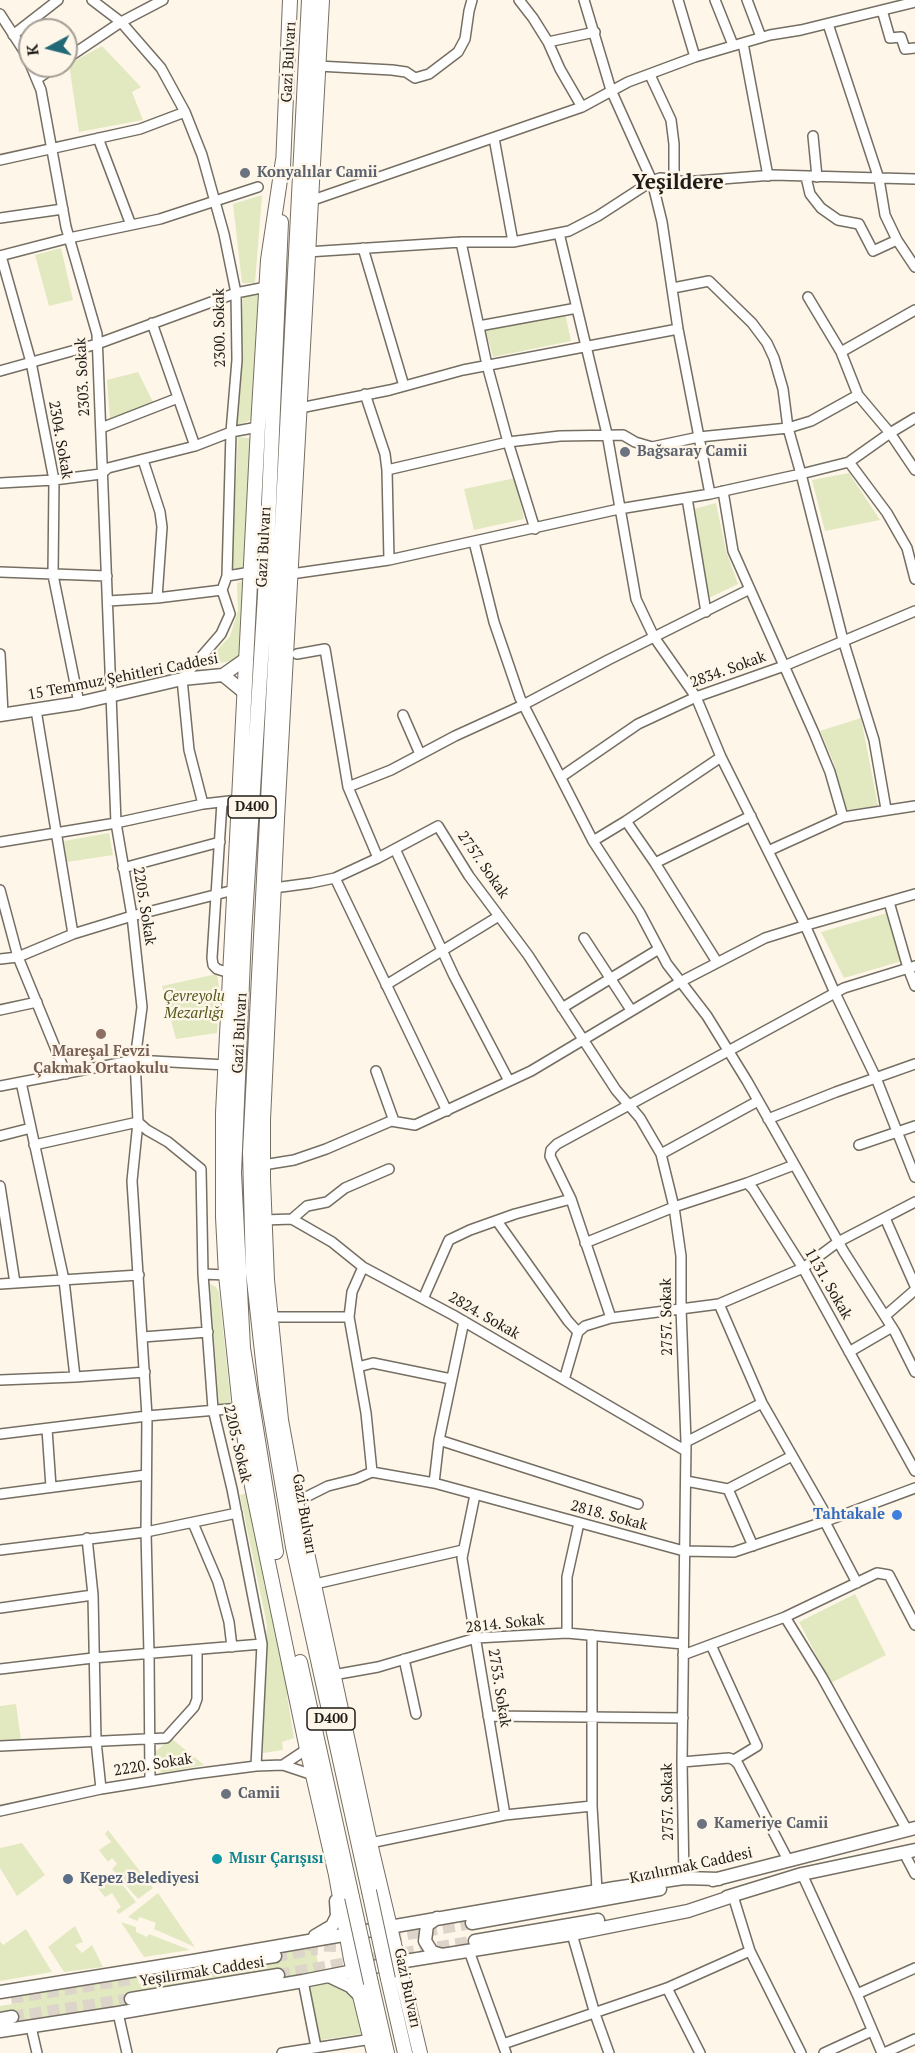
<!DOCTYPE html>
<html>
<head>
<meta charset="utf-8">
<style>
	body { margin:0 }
	#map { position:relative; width:915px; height:2053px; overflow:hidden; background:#fef6e9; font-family:"PT Serif",serif }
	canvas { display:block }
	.north { position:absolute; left:18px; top:18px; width:60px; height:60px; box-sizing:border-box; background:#fef6e9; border:2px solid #a59f95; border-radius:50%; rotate:263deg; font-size:16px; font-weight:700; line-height:24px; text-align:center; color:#1f1c18 }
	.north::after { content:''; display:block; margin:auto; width:21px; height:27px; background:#226977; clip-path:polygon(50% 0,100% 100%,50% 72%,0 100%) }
</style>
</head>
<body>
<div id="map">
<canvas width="915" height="2053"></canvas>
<div class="north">K</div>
</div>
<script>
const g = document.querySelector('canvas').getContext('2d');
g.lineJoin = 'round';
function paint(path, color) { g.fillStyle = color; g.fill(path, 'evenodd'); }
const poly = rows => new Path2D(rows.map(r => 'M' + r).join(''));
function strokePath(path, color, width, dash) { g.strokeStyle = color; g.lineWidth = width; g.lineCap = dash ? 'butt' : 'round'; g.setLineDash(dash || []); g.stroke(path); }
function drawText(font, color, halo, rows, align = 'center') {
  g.font = font + ' "PT Serif",serif'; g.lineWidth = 5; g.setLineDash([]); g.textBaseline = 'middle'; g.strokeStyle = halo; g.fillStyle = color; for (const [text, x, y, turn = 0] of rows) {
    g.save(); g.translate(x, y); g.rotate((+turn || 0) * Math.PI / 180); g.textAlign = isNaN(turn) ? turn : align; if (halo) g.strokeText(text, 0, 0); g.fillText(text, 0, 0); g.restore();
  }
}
const green = poly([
	[102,46,141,87,132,92,143,120,79,132,69,64],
	[262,195,255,283,242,283,233,204],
	[61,248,73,300,49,306,35,255],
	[259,294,251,420,237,425,243,296],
	[565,313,571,341,493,357,485,328],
	[138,372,153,402,110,420,107,380],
	[238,437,251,438,245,568,232,568],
	[849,473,880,520,825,531,812,480],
	[515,478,524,519,474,530,464,489],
	[716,503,726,551,738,584,709,598,694,509],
	[241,581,245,582,239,659,202,667,230,636,238,611,237,583],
	[861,718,878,806,847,810,833,761,820,731],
	[109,833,113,855,67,862,64,841],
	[887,913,902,961,844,978,821,932],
	[217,974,220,993,217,1033,176,1039,162,986],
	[210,1284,216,1287,219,1293,231,1404,219,1404],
	[247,1493,264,1574,264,1585,272,1610,289,1682,287,1696,294,1738,282,1742,283,1750,263,1753,261,1724,267,1625,240,1495],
	[855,1594,886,1655,831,1683,799,1622],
	[16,1704,21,1740,0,1741,0,1706],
	[171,1738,204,1765,162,1773,155,1768,154,1753],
	[108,1830,153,1888,138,1899,112,1869,117,1864,112,1858,108,1862,99,1850,111,1842,105,1834],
	[22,1843,45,1875,17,1896,0,1868,0,1848],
	[113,1873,136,1902,119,1914,116,1911,121,1907,112,1893,105,1897,97,1887],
	[158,1893,195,1947,154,1929,156,1923,140,1917,137,1921,128,1917],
	[121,1922,136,1927,136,1932,147,1937,149,1934,190,1950,144,1957],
	[75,1926,83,1942,75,1945,82,1953,92,1945,103,1967,64,1972,48,1947],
	[26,1929,52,1972,0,1981,0,1941,3,1945],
	[305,1946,311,1947,316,1953,318,1962,318,1966,314,1973,308,1976,138,2005,22,2023,21,2015,0,2018,0,2006,19,2003,18,1995,137,1976,139,1984,275,1960,274,1951],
	[333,1979,352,1994,361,2034,321,2040,318,2037,309,1981]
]);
const majorTunnel = poly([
	[354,1943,472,1923],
	[306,1945,338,1946],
	[275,1956,317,1949],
	[278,1975,475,1941],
	[11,1998,131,1979],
	[12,2017,131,1999]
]);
const minor = poly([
	[92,0,121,22,161,68,185,112,202,155,224,234,236,293,237,360,231,432,227,576,222,590,230,614,221,634,182,679,189,750,203,804],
	[519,0,533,18,548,42,560,69,582,107],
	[584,0,611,90,652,181,662,222,678,329,699,437,788,428,783,389,774,358,767,343,752,323,709,281,673,288],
	[678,0,695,57],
	[715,0,733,45],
	[747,0,761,37],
	[882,10,890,38,901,37,905,49,915,48],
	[0,14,24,51,30,64],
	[828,24,879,179,885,215,897,240,915,267],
	[13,35,58,0],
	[548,42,595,32],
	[743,43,768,176],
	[66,59,121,22,163,0],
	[31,66,41,90,66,227,97,334,116,823,132,916,142,1007,135,1060,138,1122,132,1181,147,1416,146,1532,149,1654,150,1781],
	[318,66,392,70,406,72,415,78,429,74,458,52,465,39,469,11,472,0],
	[650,75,671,120,674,144,674,179],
	[37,79,56,66],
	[813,136,817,177],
	[98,138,131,225],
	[494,138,513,242],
	[0,160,140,129,185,112],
	[806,177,810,194,821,208,838,220,859,224,873,251,897,240],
	[310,201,582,107,628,82,695,57,770,35,801,30,915,2],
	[0,218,63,209],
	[559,233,607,434,636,599,654,637,696,697,721,757,805,925,835,993,876,1078,915,1177],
	[461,242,487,365,508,442,535,529],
	[363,248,404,386],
	[307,252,461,242,513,242,569,231,598,216,652,181,660,178,674,179,683,182,773,175,915,179],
	[0,256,69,238,160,219,258,187],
	[1,256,31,362,54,480,53,575,79,703],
	[808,297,841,352,858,395],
	[152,323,195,446],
	[479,326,577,308],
	[841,352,915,310],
	[0,371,97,344,236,293,266,287],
	[365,394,385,454,387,470,389,560],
	[300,408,390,390,463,370,678,329],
	[915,418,890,433,915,470],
	[101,428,178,398],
	[143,460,160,512,162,527,157,598],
	[849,462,887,513,907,548,915,579],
	[387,470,508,442,560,436,623,435,635,442,652,447,699,437,710,494],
	[0,483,54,480,101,474,108,468,195,446,231,432,258,427],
	[723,491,733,551,814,733,830,772,843,817],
	[687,498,706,612],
	[474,542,494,622,520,698,593,841,640,913,667,964,707,1016,747,1081,844,1252,895,1332,915,1372],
	[0,572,107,576],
	[291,574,389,560,619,509,710,494,787,477,801,474,849,462,890,433,858,395,811,421,788,428,801,474,843,640,874,740,886,809],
	[227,576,251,572],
	[108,601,157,598,222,590],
	[0,654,3,714],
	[297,654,325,649,348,787,378,858],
	[36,710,73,934],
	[403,715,420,754],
	[561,777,638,724,696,697,784,666,915,611],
	[348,787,391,770,455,736,523,705,608,660,750,589],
	[222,802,212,958,213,965,217,969,230,973],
	[626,821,655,863,717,962],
	[593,841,626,821,721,757],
	[0,842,116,823,203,804,238,800],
	[395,849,454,976,509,1081],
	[768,851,843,817,915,806],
	[655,863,751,816],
	[123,868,220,842],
	[335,878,447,1111],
	[274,888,311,883,335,878,378,858,438,826,469,876,528,955,616,1090,640,1118,661,1154,674,1207,681,1256,681,1308,686,1442,682,1762,684,1878],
	[0,890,18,957,66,1074],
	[889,902,908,968,915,986],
	[584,938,631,1010],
	[0,959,18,957,73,934,132,916,234,890],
	[386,985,499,916],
	[562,1008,659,949],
	[0,1010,37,1002],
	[376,1071,394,1121],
	[21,1082,64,1280,75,1377],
	[0,1086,135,1060,226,1065],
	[768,1119,836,1092,915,1064],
	[0,1136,31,1128],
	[34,1145,138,1122,147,1130,168,1142,201,1169,203,1274,213,1409,232,1489,262,1644,256,1766],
	[859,1145,915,1126],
	[661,1154,758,1101],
	[263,1165,294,1160,326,1149,391,1121,415,1125,531,1071,680,982,765,938,800,927,915,894],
	[747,1183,794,1165],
	[0,1186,15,1283],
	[885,1218,915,1286],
	[292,1219,307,1206,327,1202,345,1188,389,1169],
	[264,1220,292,1219,332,1242,363,1267,453,1315,686,1451],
	[497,1221,568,1321,578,1332],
	[585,1243,674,1207,747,1183,753,1189,803,1268,915,1471],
	[363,1267,352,1292,349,1317,366,1413,372,1472],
	[203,1274,226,1275],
	[0,1284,139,1275],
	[423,1299,449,1240,470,1230,515,1214,571,1199],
	[719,1304,762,1403,829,1520],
	[885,1316,915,1290],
	[270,1317,349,1317],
	[611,1318,571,1199,550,1156,551,1150,557,1144,629,1105,844,988,915,966],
	[143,1337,208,1332],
	[849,1352,892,1327],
	[358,1367,373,1363,451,1379],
	[0,1380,75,1377,145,1372],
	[564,1380,578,1332,585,1326,611,1318,719,1304,803,1268,838,1242,915,1202],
	[47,1429,51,1487],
	[0,1434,147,1416,240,1408],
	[439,1440,638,1504],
	[686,1442,762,1403],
	[686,1481,728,1489,792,1456],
	[434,1483,439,1440,464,1321],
	[728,1489,753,1546],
	[0,1494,146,1475],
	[475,1495,462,1558,505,1815],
	[296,1502,328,1486,356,1479,372,1472,434,1483,684,1551,734,1552,829,1520,915,1488],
	[825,1522,857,1583],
	[193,1523,218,1582,229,1622,232,1647],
	[87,1538,93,1595,96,1741,101,1789],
	[0,1550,146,1532,237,1513],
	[315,1584,463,1550],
	[0,1608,93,1595],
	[785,1617,822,1677,907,1830],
	[567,1633,567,1577,579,1523],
	[592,1635,592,1806,597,1890],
	[711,1645,757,1746,734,1760],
	[683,1655,785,1617,877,1573,889,1575,915,1625],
	[404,1659,416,1714],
	[0,1669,93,1658,262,1644],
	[333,1675,378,1667,476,1638,567,1633,683,1644],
	[488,1716,683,1718],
	[0,1746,166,1738,194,1707,197,1699,197,1650],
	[682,1762,729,1758,734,1760,738,1764,788,1860],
	[283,1765,313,1775],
	[0,1811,101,1789,194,1774,256,1766,283,1765,307,1749],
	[370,1843,505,1815,592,1806],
	[904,1853,915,1874],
	[802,1874,857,1994,882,2053],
	[733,1896,750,1951,801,2053],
	[572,1934,595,2014,609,2053],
	[469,1951,506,2053],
	[303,1981,316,2047],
	[667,1988,700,2053],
	[857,1994,915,1968],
	[118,2013,127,2053],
	[31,2027,37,2053],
	[503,2044,667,1988,750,1951],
	[282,2053,372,2039],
	[824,2053,872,2031],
	[884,2053,915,2039]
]);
const major = poly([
	[223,675,245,693],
	[0,715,79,703,182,679,223,675,247,658],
	[713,1880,915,1828],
	[727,1897,802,1874,915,1850],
	[437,1918,427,1925,425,1941,432,1952,442,1955],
	[472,1923,660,1889],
	[315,1936,332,1926,337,1916,336,1901],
	[475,1941,598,1920],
	[205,1967,275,1956],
	[329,1976,350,1986,361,1997],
	[0,1992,193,1961,615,1888,684,1878,719,1879],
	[131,1999,278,1975],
	[0,2019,12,2017],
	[0,2031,118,2013,303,1981,399,1962,572,1934,688,1911,733,1896]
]);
const highway = poly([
	[309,0,250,1152,253,1271,266,1388,293,1547,369,1891],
	[322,0,277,819,263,1120,263,1179,267,1280,281,1420,296,1502,370,1843,420,2053],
	[283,160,268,260,258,427,223,1113,223,1217,226,1275,240,1408,252,1486,307,1749,336,1875,351,1959,374,2053],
	[283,167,290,0],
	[276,1552,243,1348,234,1173,244,935,265,595,281,222],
	[300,1662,352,1897],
	[388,1979,405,2053],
	[371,1983,387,2053]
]);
const highwayBridge = poly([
	[369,1891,388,1979],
	[352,1897,371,1983]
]);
const markers = [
	[245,173,6,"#6b7280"],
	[625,452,6,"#6b7280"],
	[101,1034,6,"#8d6e63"],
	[897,1515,6,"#3f7fe0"],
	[226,1794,6,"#6b7280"],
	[702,1824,6,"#6b7280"],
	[217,1859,6,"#0f9aa8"],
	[68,1879,6,"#5c6f8a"]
];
const shields = [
	[252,807,48],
	[331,1719,48]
];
const shieldNames = [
	["D400",252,807],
	["D400",331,1719]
];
const streetNames = [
	["Gazi Bulvarı",289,62,-87],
	["2300. Sokak",220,328,-91],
	["2303. Sokak",83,377,-93],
	["2304. Sokak",60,440,80],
	["Gazi Bulvarı",264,547,-87],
	["2834. Sokak",728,670,-20],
	["15 Temmuz Şehitleri Caddesi",123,677,-11],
	["2757. Sokak",483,865,55],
	["2205. Sokak",144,906,81],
	["Gazi Bulvarı",240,1033,-87],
	["1131. Sokak",828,1284,60],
	["2824. Sokak",484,1316,30],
	["2757. Sokak",667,1317,-91],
	["2205. Sokak",237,1444,77],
	["Gazi Bulvarı",304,1514,80],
	["2818. Sokak",609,1516,15],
	["2814. Sokak",505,1624,-6],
	["2753. Sokak",499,1688,81],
	["2220. Sokak",153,1765,-9],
	["2757. Sokak",668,1802,-91],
	["Kızılırmak Caddesi",691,1866,-12],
	["Yeşilırmak Caddesi",202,1972,-9],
	["Gazi Bulvarı",407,1988,78]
];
const worshipNames = [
	["Konyalılar Camii",257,173],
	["Bağsaray Camii",637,452],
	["Camii",238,1794],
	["Kameriye Camii",714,1824]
];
const parkNames = [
	["Çevreyolu",194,997],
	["Mezarlığı",194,1014]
];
const educationNames = [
	["Mareşal Fevzi",101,1052],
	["Çakmak Ortaokulu",101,1069]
];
const shopNames = [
	["Tahtakale",885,1515]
];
const cultureNames = [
	["Mısır Çarışısı",229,1859]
];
const serviceNames = [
	["Kepez Belediyesi",80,1879]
];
const districtNames = [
	["Yeşildere",678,183]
];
paint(green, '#e2e9c0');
strokePath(majorTunnel, '#ddd5ca', 12, [12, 6]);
strokePath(minor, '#756e62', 12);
strokePath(major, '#756e62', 15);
strokePath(highway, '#756e62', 16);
strokePath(minor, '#fff', 9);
strokePath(major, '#fff', 12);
strokePath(highway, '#fff', 14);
strokePath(highwayBridge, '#756e62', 16, []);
strokePath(highwayBridge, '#fff', 14);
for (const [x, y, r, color] of markers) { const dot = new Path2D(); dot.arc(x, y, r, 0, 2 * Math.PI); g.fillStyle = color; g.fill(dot); strokePath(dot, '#fef6e9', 2); }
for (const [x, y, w] of shields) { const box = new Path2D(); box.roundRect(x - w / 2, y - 11, w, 22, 4.5); g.fillStyle = '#fef6e9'; g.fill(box); strokePath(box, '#1f1c18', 1.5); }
drawText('bold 14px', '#1f1c18', null, shieldNames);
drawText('15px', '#1f1c18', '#fef6e9', streetNames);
drawText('bold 15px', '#5b616d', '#fef6e9', worshipNames, 'left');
drawText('italic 15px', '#53591b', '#fef6e9', parkNames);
drawText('bold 15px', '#785e54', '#fef6e9', educationNames);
drawText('bold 15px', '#366cbe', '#fef6e9', shopNames, 'right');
drawText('bold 15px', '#0d838f', '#fef6e9', cultureNames, 'left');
drawText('bold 15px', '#4e5e75', '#fef6e9', serviceNames, 'left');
drawText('bold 21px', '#1f1c18', '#fef6e9', districtNames);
</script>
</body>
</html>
